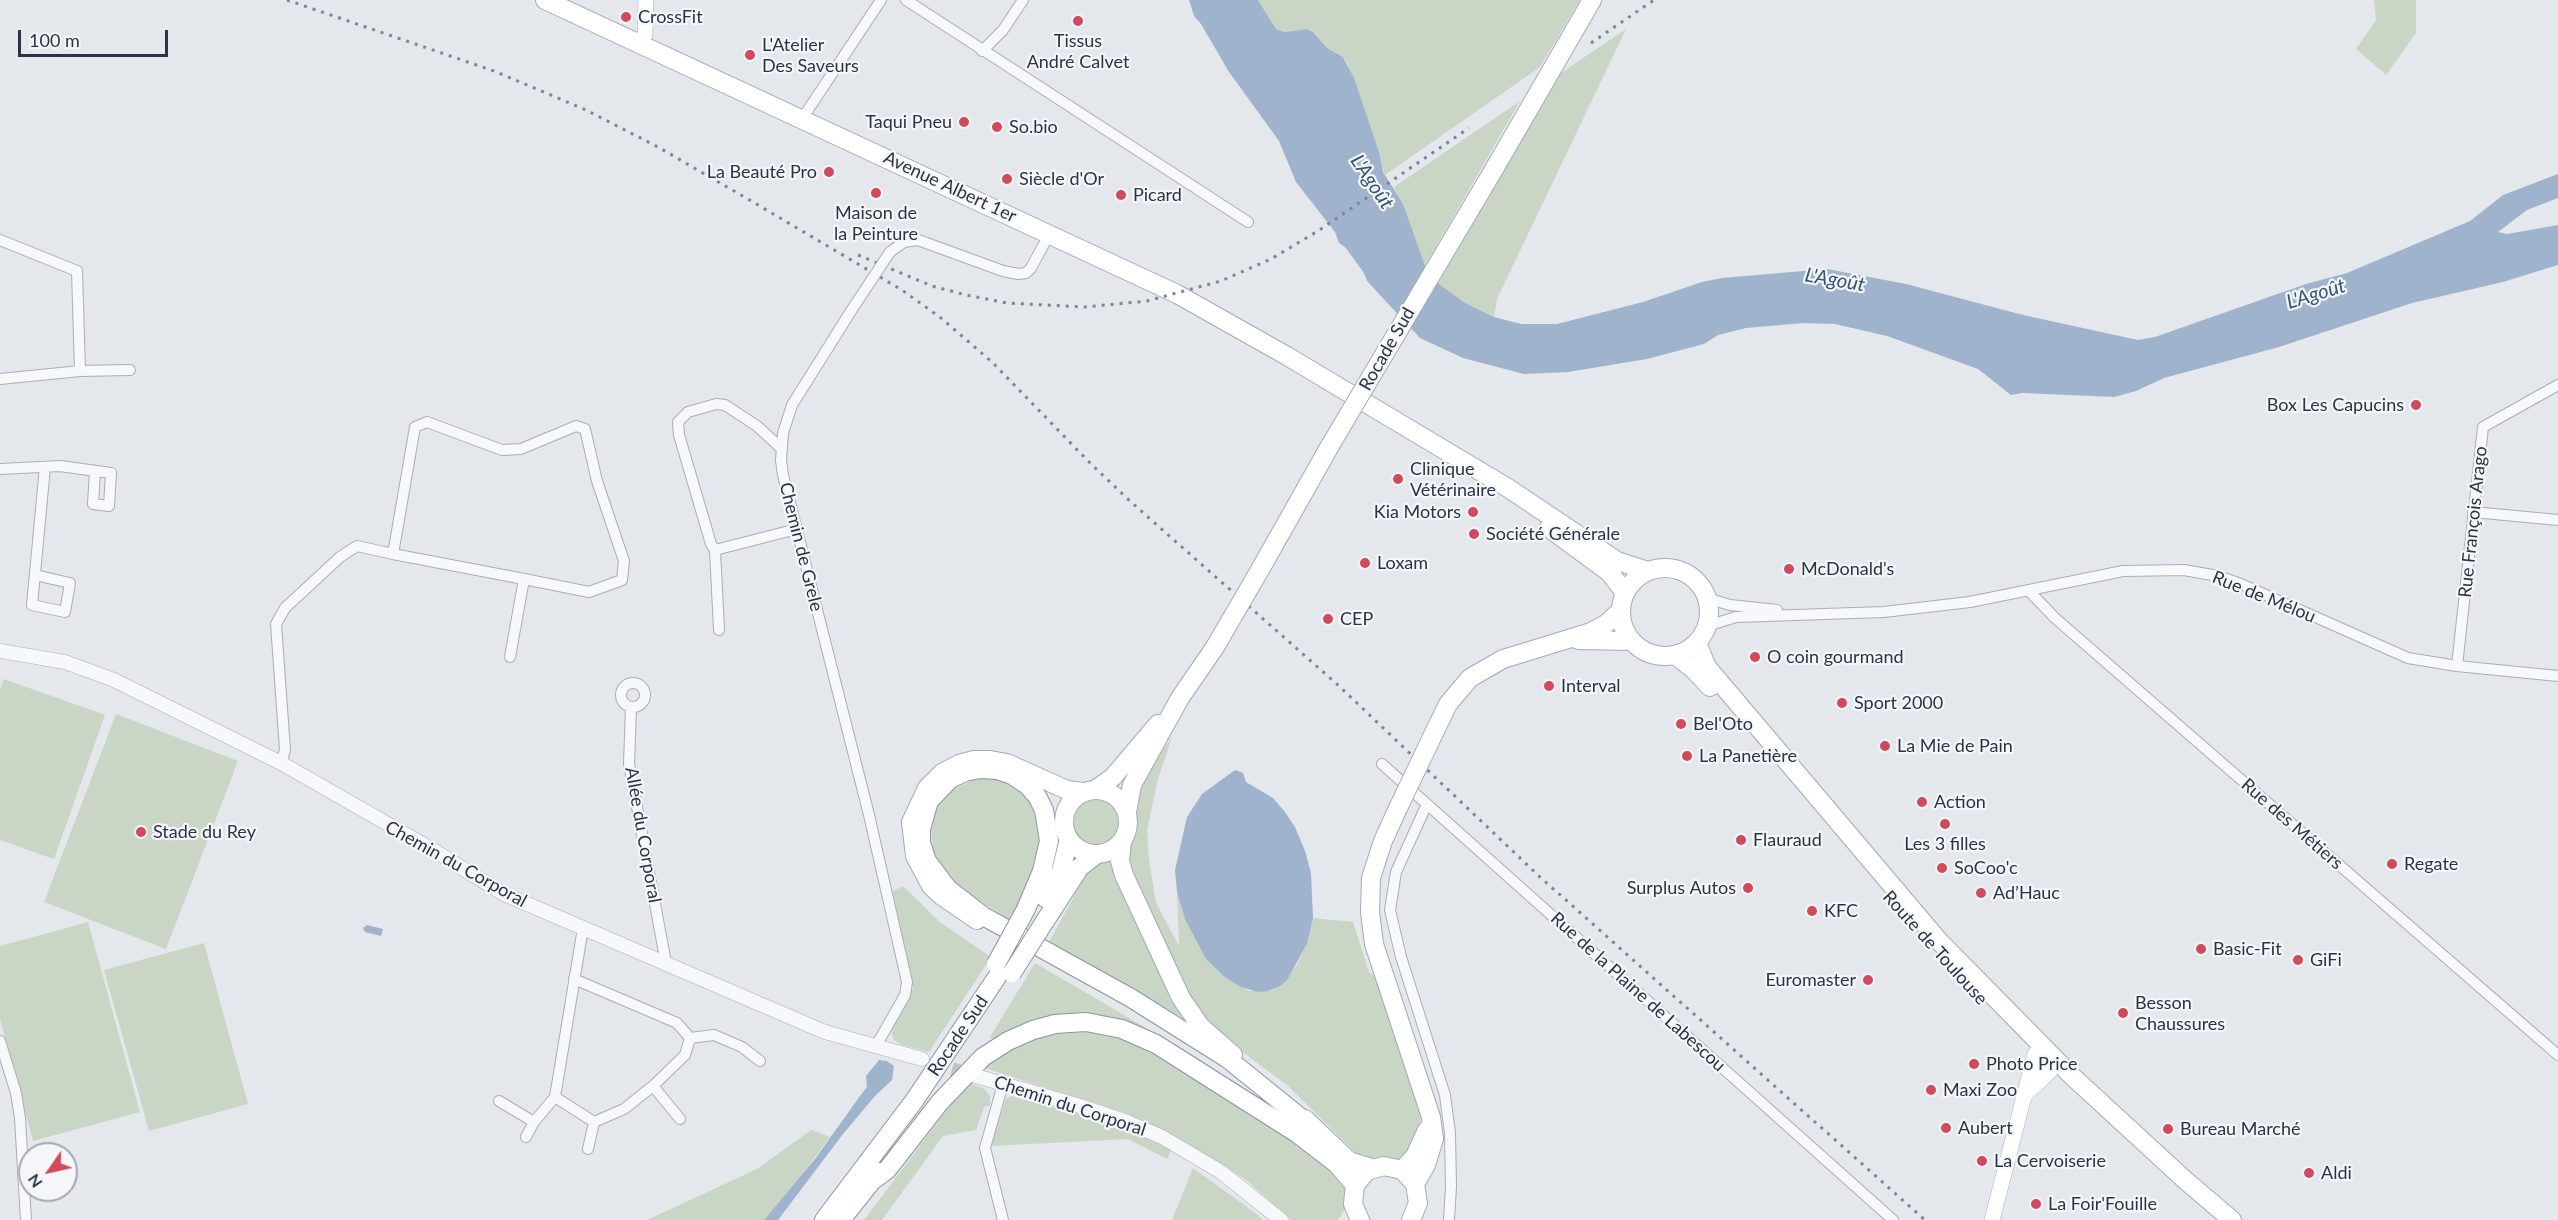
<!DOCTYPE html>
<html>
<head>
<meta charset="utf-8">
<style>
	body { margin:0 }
	#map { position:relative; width:2558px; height:1220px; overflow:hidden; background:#e4e7ec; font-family:Lato,sans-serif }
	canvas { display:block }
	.north { position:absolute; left:18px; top:1142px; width:60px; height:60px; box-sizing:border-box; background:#f4f6f9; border:2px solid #a4a8b1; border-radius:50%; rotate:236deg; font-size:16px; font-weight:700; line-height:24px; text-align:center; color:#2b3445 }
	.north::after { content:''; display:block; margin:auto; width:21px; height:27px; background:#d1495b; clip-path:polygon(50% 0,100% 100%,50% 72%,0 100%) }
	.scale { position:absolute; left:18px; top:30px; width:150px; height:27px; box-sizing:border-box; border:3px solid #2b3445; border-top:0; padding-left:8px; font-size:18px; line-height:21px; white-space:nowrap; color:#2b3445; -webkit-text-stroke:4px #f4f6f9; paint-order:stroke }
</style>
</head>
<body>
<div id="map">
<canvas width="2558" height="1220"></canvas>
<div class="north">N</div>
<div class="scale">100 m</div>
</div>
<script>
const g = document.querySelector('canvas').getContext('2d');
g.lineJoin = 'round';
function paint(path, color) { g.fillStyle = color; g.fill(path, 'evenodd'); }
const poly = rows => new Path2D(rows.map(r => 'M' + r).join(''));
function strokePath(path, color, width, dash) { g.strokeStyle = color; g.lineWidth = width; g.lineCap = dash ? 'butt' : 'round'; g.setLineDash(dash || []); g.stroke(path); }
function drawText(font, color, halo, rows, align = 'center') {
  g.font = font + ' Lato,sans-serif'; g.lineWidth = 4.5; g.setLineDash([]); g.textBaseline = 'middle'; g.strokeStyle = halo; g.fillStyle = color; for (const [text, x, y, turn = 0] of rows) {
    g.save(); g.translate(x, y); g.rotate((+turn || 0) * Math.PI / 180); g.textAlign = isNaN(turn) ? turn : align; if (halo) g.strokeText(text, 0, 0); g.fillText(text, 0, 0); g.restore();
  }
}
const green = poly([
	[1258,0,1580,0,1540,67,1385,175,1347,62,1343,57,1327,48,1313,32,1307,29,1285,32,1276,29],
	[2374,0,2416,0,2416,33,2386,75,2356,49,2376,20],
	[1626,29,1497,299,1494,317,1465,303,1438,283,1561,73],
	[1520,101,1425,266,1394,187],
	[4,679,105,715,54,859,0,840,0,689],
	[116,714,238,761,166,949,44,902],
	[1172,737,1158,779,1147,830,1149,859,1156,903,1179,946,1177,892,1185,919,1226,978,1249,991,1268,991,1280,986,1297,965,1307,944,1313,918,1353,922,1369,972,1381,982,1419,1099,1421,1119,1417,1135,1411,1148,1397,1160,1360,1157,1287,1085,1226,1040,1198,1014,1127,871,1128,845,1137,828,1135,801,1142,778],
	[983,776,996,776,1024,792,1041,822,1041,853,1013,922,961,889,943,872,933,852,931,825,938,803,951,790],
	'1070 822a26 26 0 1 1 52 0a26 26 0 1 1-52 0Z',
	[1112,859,1184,1013,1180,1016,1049,942,1088,871,1100,862],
	[903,886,941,923,991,957,929,1052,902,1045,894,1040,892,1034,893,1024,913,988,891,892],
	[88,922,140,1112,33,1141,0,1019,0,946],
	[204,943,248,1104,149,1131,104,970],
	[1035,963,1201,1060,1266,1108,1123,1024,994,1040,990,1037],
	[1089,1031,1122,1037,1154,1053,1305,1150,1340,1177,1346,1187,1346,1206,1340,1217,1337,1220,1291,1220,1246,1180,1189,1144,1124,1113,981,1067,1024,1037],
	[968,1082,985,1089,990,1096,990,1105,984,1107,976,1130,943,1136,882,1220,864,1220],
	[1011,1096,1097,1119,1147,1138,1171,1150,1167,1159,1128,1139,990,1146,1006,1099],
	[811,1130,830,1137,798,1180,764,1220,647,1220,757,1169],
	[1193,1168,1254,1212,1263,1220,1172,1220]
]);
const water = poly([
	[1189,0,1258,0,1276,29,1285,32,1307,29,1313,32,1327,48,1343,57,1354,78,1379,152,1383,172,1403,204,1425,266,1438,283,1465,303,1494,317,1521,324,1557,324,1643,302,1702,282,1722,278,1827,269,1906,284,2023,315,2138,340,2155,337,2306,284,2347,273,2470,221,2503,195,2558,174,2558,198,2527,210,2498,232,2507,234,2558,225,2558,265,2503,282,2412,303,2279,347,2164,378,2136,391,2114,397,2022,393,2011,395,1978,369,1887,336,1835,324,1804,323,1746,328,1718,335,1704,344,1647,359,1568,372,1524,374,1463,358,1420,338,1367,281,1364,273,1345,247,1339,243,1335,232,1296,182,1279,141,1229,72,1201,24,1194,16],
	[1235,770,1243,773,1246,782,1273,798,1285,812,1295,827,1305,851,1311,873,1313,918,1307,944,1287,980,1280,986,1268,991,1258,992,1241,987,1226,978,1206,959,1185,919,1177,892,1175,870,1187,817,1202,794],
	[367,925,383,929,381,936,365,932,363,928],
	[879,1060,887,1061,894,1066,892,1080,875,1096,843,1134,778,1220,764,1220,815,1159,860,1096,867,1087,866,1076]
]);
const tertiaryTunnel = poly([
	[932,1063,974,1076]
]);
const minor = poly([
	[906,0,1248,222],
	[982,51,1003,30,1023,0],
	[802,119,881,0],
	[0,240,77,271,80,371],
	[890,252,904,242,918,240,1003,271,1018,274,1026,273,1031,268,1050,233],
	[851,311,792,405,783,433,781,460,783,475,869,815,907,982,905,995,876,1046],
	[0,379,80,371,130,370],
	[0,469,60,466,111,473,109,506,93,504,95,471],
	[2473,512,2558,520],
	[715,550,797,529],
	[35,575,70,583,65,612,32,605,45,467],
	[2029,591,2055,618,2558,1055],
	[1707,598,1730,605,1777,610],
	[1707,626,1736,617,1884,612,1970,602,2123,571,2184,570,2218,576,2241,584,2408,658,2457,666,2558,676],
	[719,630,715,550,711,544,679,435,678,422,688,412,716,404,725,405,757,426,782,449],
	[510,657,524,579],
	[2457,666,2483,427,2558,385],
	'621 695a12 12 0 1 1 24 0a12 12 0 1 1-24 0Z',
	[631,707,629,764,666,963],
	[281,763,285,750,276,624,285,608,340,557,357,546,393,554,524,579,589,592,622,580,624,561,597,481,585,429,576,426,521,449,502,450,427,422,415,427,393,554],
	[1382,764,1893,1220],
	[1427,804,1396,872,1390,910,1401,957,1445,1095,1450,1133,1451,1187,1449,1220],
	[574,979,677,1023,690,1038],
	[690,1038,714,1035,742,1047,760,1061],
	[0,1041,16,1093,20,1118,26,1220],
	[653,1086,680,1119],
	[555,1097,594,1122,601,1119,624,1109,653,1086,685,1055,690,1038],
	[499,1101,534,1122,555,1097,583,928],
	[526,1137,534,1122],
	[588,1149,594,1122],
	[1003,1220,985,1148,1003,1084]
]);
const tertiary = poly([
	[0,651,65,662,114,680,281,763,433,850,504,894,825,1032,922,1059],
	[976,1076,1080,1106,1127,1122,1162,1137,1221,1172,1281,1220]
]);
const secondary = poly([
	[640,46,645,34,646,0],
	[2025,1095,2051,1070],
	[1992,1220,2035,1054]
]);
const primary = poly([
	[545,0,1177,294,1287,356,1508,488,1617,561,1648,571],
	[1493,171,1592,0],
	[1549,528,1610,573,1625,593],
	'1621 612a44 44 0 1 1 88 0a44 44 0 1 1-88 0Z',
	[1261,568,1331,444],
	[1578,640,1632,641],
	[1697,643,1707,667,1939,941,2073,1077,2185,1180,2232,1220],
	[1675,655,1694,670,1710,687],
	[1433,735,1448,704,1470,678,1503,659,1591,632,1606,624,1621,610],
	[1096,789,1113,777,1158,724],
	'1064 822a32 32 0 1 1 64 0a32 32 0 1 1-64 0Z',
	[1399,806,1383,841,1371,878,1370,912,1374,944,1431,1117,1434,1139,1426,1165,1415,1184],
	[1127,812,1132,785,1180,698,1215,647],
	[1122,841,1120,861,1124,875,1181,998,1201,1027,1233,1055],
	[977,920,942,896,931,886,915,856,911,822,927,788,942,773,959,764,974,760,990,760,1007,763,1067,790,1083,792],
	[1305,1119,1349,1161,1372,1168],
	[1330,1156,1355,1185],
	[1402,1170,1415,1156,1427,1130],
	[1360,1220,1353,1204,1355,1185,1367,1171,1384,1166,1402,1170,1415,1184,1418,1203,1411,1220]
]);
const trunk = poly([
	[1045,898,1061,871,1069,839],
	[1026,909,1042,871,1049,841,1044,810,1037,796,1027,785,1012,775,997,770,980,769,965,772,950,779,929,801,921,829,921,843,927,861,948,889,983,916,1131,998,1228,1059,1316,1130],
	[1045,921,1080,867,1097,854],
	[872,1181,887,1170,940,1102,983,1057,1008,1041,1033,1030,1055,1024,1086,1022,1122,1029,1156,1044,1298,1134,1341,1167],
	[824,1220,914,1101,1003,968],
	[841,1220,879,1172]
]);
const rail = poly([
	[287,0,494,71,586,110,658,147,753,202,902,290,941,318,992,362,1091,464,1131,502,1339,686,1540,877,1925,1220],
	[1591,43,1654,0],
	[858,255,932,286,966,295,1007,303,1085,307,1147,301,1221,281,1271,259,1318,231,1469,128]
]);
const minorBridge = poly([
	[851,311,890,252]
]);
const primaryBridge = poly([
	[1331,444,1493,171],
	[1215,647,1261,568],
	[1399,806,1433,735]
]);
const trunkBridge = poly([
	[996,964,1026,909],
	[1012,973,1045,921]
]);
const markers = [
	[626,17,6,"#d1495b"],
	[1078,21,6,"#d1495b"],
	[750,55,6,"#d1495b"],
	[964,122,6,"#d1495b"],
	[997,127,6,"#d1495b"],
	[829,172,6,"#d1495b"],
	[1007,179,6,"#d1495b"],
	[876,193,6,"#d1495b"],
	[1121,195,6,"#d1495b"],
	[2416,405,6,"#d1495b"],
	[1398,479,6,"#d1495b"],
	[1473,512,6,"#d1495b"],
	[1474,534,6,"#d1495b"],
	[1365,563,6,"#d1495b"],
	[1789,569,6,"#d1495b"],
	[1328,619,6,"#d1495b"],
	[1755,657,6,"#d1495b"],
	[1549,686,6,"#d1495b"],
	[1842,703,6,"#d1495b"],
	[1681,724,6,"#d1495b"],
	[1885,746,6,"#d1495b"],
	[1687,756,6,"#d1495b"],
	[1922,802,6,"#d1495b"],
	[1945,824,6,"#d1495b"],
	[141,832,6,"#d1495b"],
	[1741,840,6,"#d1495b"],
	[2392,864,6,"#d1495b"],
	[1942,868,6,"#d1495b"],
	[1748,888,6,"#d1495b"],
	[1981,893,6,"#d1495b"],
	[1812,911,6,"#d1495b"],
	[2201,949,6,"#d1495b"],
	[2298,960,6,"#d1495b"],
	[1868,980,6,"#d1495b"],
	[2123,1013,6,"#d1495b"],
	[1974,1064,6,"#d1495b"],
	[1931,1090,6,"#d1495b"],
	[1946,1128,6,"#d1495b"],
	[2168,1129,6,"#d1495b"],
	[1982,1161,6,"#d1495b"],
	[2309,1173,6,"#d1495b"],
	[2036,1204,6,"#d1495b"]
];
const poiNames = [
	["CrossFit",638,17],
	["Tissus",1078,41,"center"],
	["André Calvet",1078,62,"center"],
	["L'Atelier",762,45],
	["Des Saveurs",762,66],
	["Taqui Pneu",952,122,"right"],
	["So.bio",1009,127],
	["La Beauté Pro",817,172,"right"],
	["Siècle d'Or",1019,179],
	["Picard",1133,195],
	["Maison de",876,213,"center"],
	["la Peinture",876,234,"center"],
	["Box Les Capucins",2404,405,"right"],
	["Clinique",1410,469],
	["Vétérinaire",1410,490],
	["Kia Motors",1461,512,"right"],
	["Société Générale",1486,534],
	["Loxam",1377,563],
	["McDonald's",1801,569],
	["CEP",1340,619],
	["O coin gourmand",1767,657],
	["Interval",1561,686],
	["Sport 2000",1854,703],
	["Bel'Oto",1693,724],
	["La Mie de Pain",1897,746],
	["La Panetière",1699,756],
	["Action",1934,802],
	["Stade du Rey",153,832],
	["Flauraud",1753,840],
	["Les 3 filles",1945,844,"center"],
	["Regate",2404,864],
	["SoCoo'c",1954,868],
	["Surplus Autos",1736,888,"right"],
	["Ad’Hauc",1993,893],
	["KFC",1824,911],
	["Basic-Fit",2213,949],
	["GiFi",2310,960],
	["Euromaster",1856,980,"right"],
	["Besson",2135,1003],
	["Chaussures",2135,1024],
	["Photo Price",1986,1064],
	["Maxi Zoo",1943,1090],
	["Aubert",1958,1128],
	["Bureau Marché",2180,1129],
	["La Cervoiserie",1994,1161],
	["Aldi",2321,1173],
	["La Foir'Fouille",2048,1204]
];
const streetNames = [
	["Avenue Albert 1er",950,187,25],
	["Rocade Sud",1387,349,-60],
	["Rue François Arago",2473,522,-84],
	["Chemin de Grele",801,547,76],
	["Rue de Mélou",2264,597,22],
	["Rue des Métiers",2292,824,41],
	["Allée du Corporal",643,835,80],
	["Chemin du Corporal",456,864,29],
	["Route de Toulouse",1935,948,48],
	["Rue de la Plaine de Labescou",1638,992,42],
	["Rocade Sud",958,1036,-56],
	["Chemin du Corporal",1070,1106,18]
];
const waterNames = [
	["L'Agoût",1372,182,56],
	["L'Agoût",1835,280,10],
	["L'Agoût",2316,294,-17]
];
paint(green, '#c9d6c5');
paint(water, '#9fb4cc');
strokePath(tertiaryTunnel, '#bfc3cb', 14, [14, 7]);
strokePath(minor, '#a9aeb7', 12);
strokePath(tertiary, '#a9aeb7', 15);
strokePath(secondary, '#a9aeb7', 16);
strokePath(primary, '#a3abb8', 20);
strokePath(trunk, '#8b94a3', 20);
strokePath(minor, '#f7f8fa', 10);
strokePath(tertiary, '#f7f8fa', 14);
strokePath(secondary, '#fff', 15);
strokePath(primary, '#fff', 18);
strokePath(trunk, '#fff', 18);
strokePath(rail, '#7d8696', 3, [3, 6]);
strokePath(minorBridge, '#a9aeb7', 12, []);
strokePath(primaryBridge, '#a3abb8', 20, []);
strokePath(trunkBridge, '#8b94a3', 20, []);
strokePath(minorBridge, '#f7f8fa', 10);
strokePath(primaryBridge, '#fff', 18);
strokePath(trunkBridge, '#fff', 18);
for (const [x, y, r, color] of markers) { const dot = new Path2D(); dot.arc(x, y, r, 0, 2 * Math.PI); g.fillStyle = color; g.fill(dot); strokePath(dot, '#f4f6f9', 2); }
drawText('18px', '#2b3445', '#f4f6f9', poiNames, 'left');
drawText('18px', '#2b3445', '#f4f6f9', streetNames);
drawText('italic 20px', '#34527a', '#f4f6f9', waterNames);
</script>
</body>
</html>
